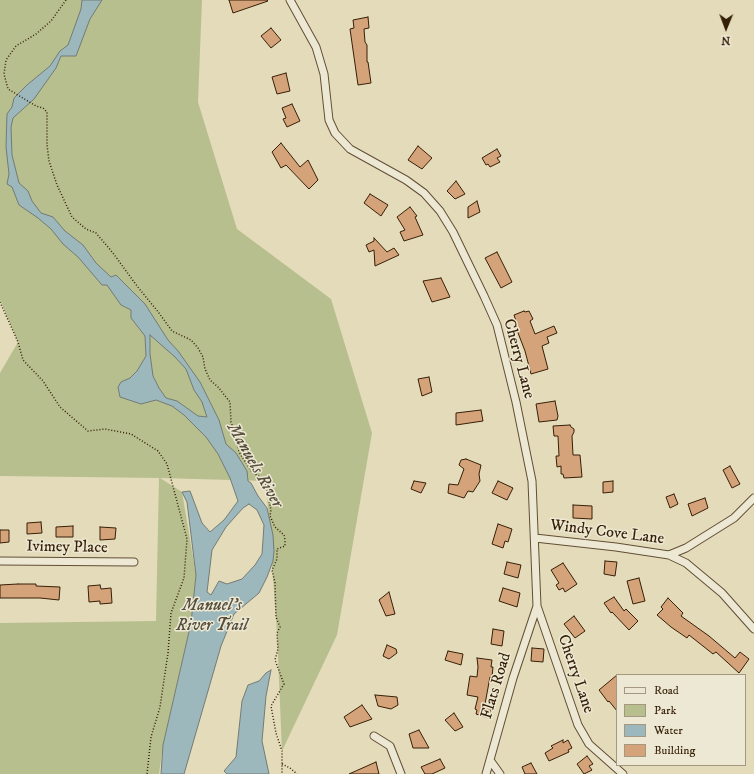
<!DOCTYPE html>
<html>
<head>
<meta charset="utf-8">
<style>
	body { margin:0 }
	#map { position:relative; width:754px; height:774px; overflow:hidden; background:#e4dbbb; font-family:"IM FELL DW Pica",serif }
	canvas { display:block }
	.legend { position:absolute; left:616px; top:674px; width:130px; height:92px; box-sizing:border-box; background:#ede8d3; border:1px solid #a49881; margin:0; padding:5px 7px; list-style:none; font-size:12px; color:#361f07 }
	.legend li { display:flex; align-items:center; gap:8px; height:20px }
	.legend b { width:20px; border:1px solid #a49881 }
	.north { position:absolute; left:706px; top:8px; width:40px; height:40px; -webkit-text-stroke:3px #ede8d3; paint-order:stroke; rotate:181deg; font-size:11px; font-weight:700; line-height:16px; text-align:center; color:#361f07 }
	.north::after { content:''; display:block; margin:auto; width:14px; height:18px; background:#361f07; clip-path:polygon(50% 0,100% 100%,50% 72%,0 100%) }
</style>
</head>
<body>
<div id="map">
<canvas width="754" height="774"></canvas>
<ul class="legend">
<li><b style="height:5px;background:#ede8d3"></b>Road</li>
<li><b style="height:11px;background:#b7bf8e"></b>Park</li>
<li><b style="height:11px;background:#9cb8bc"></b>Water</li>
<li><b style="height:11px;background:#d4a37a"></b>Building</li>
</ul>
<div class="north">N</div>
</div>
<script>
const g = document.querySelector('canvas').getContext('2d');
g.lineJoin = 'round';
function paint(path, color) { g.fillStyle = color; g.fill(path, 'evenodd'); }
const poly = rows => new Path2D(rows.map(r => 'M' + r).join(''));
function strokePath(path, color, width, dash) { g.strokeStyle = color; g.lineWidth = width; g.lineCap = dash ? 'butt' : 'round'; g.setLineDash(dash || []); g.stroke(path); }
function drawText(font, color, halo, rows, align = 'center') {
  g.font = font + ' "IM FELL DW Pica",serif'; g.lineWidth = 3; g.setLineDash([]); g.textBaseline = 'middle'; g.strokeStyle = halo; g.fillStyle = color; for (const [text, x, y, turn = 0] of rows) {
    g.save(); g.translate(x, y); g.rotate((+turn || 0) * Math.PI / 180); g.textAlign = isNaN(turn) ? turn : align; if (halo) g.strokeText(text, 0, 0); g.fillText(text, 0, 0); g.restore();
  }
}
const green = poly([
	[0,0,202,0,198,102,237,229,331,299,372,433,337,635,282,751,277,633,266,481,160,478,182,492,196,575,191,623,163,745,159,774,0,774,0,623,156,621,159,478,0,476,0,373,18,342,0,300]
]);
const water = poly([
	[82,0,102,0,90,19,76,56,61,56,56,68,34,99,13,118,11,127,12,155,19,183,28,191,32,201,41,213,53,217,65,231,83,245,96,263,111,277,116,275,145,304,168,340,178,351,200,382,219,420,226,444,236,453,247,471,248,481,251,483,258,496,267,508,273,535,274,551,273,561,267,577,259,593,234,614,221,646,184,774,161,774,163,745,191,623,196,575,187,502,182,492,190,491,202,523,210,532,224,520,238,501,230,478,218,454,206,437,184,415,172,406,156,400,141,404,120,397,118,387,121,382,130,378,137,371,146,356,145,336,131,318,131,310,121,305,107,285,102,285,78,257,63,244,51,229,38,218,19,205,12,187,7,184,9,174,6,147,7,114,12,107,14,98,27,85,50,66,60,51,68,45,81,9,82,0],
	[150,335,175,357,186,369,194,390,202,402,207,417,198,416,177,401,166,398,159,388,153,376,150,354,150,335],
	[249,504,257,510,264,525,262,554,255,565,242,579,227,584,219,581,211,595,207,592,212,550,226,527,243,508,249,504],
	[271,670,266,696,262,741,269,774,227,774,224,771,236,757,242,701,248,685,259,681,266,673,271,670]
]);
const building = poly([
	[229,0,267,0,268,1,233,13,229,0],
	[368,17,369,28,364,29,365,42,367,45,367,62,368,62,371,83,358,85,350,29,354,28,353,20,368,17],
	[271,28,281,40,271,48,261,36,271,28],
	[286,73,290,91,277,94,272,77,286,73],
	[292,104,300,121,287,127,283,119,286,118,282,108,292,104],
	[281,143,300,167,308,160,318,180,309,189,286,165,281,168,272,152,281,143],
	[418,146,432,158,422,169,408,160,418,146],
	[497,149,501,156,497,158,500,162,490,167,488,164,486,165,482,158,497,149],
	[456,181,465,194,455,199,447,191,456,181],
	[370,194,388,205,381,216,364,203,370,194],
	[477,201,480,212,468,218,468,207,477,201],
	[410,207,417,216,415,217,423,235,404,241,400,232,405,230,397,217,410,207],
	[374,238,387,252,394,248,399,255,375,266,374,250,369,252,366,245,374,241,374,238],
	[497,252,512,282,501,288,485,258,497,252],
	[441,278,450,297,432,302,423,281,441,278],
	[524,311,525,312,529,311,533,319,530,321,535,334,554,326,557,333,547,337,549,343,542,346,548,369,531,374,525,351,515,325,517,324,514,315,524,311],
	[429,377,432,392,422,396,418,379,429,377],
	[555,401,558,416,557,420,539,422,536,404,555,401],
	[481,410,483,421,456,425,456,413,481,410],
	[570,425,571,427,574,429,574,432,572,436,573,455,580,455,582,477,564,478,563,474,561,474,561,466,557,467,556,456,559,456,558,436,554,436,553,426,570,425],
	[466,459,481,465,479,474,480,481,473,492,468,491,464,498,448,493,449,484,458,485,464,469,459,465,461,460,466,459],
	[730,466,740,484,732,488,723,470,730,466],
	[414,481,426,483,421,493,411,489,414,481],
	[498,481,513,488,507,500,492,493,498,481],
	[613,481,613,492,603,493,603,482,613,481],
	[674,494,678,504,670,508,666,497,674,494],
	[705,498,708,508,692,516,688,504,705,498],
	[573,505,592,506,592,519,573,518,573,505],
	[41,522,42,533,27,534,27,523,41,522],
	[498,524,512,529,508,542,505,541,503,548,492,544,498,524],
	[73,526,73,537,56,537,56,527,73,526],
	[100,527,116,528,115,539,100,540,100,527],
	[0,530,9,530,9,542,0,543,0,530],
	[605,561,617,562,615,576,604,574,605,561],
	[507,562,521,565,518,578,504,574,507,562],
	[563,563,577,584,565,592,563,588,559,590,556,585,559,583,551,570,563,563],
	[639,578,645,601,633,604,627,581,639,578],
	[18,584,36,584,36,586,60,587,59,600,40,598,0,598,0,585,18,584],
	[100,585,101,589,111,588,112,603,100,604,100,601,89,602,88,586,100,585],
	[503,588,520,593,517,607,499,601,503,588],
	[389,592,395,614,386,616,379,600,389,592],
	[614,597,624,611,626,609,638,621,629,630,612,612,611,613,604,603,614,597],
	[668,598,683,613,681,616,709,636,735,658,740,652,749,659,739,673,716,652,713,654,689,635,687,638,671,627,657,615,663,609,661,607,668,598],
	[574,616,585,631,575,638,564,624,574,616],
	[493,629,504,631,502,646,491,644,493,629],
	[387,645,396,649,397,653,389,659,383,656,387,645],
	[532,648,544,649,543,662,531,661,532,648],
	[448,651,463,654,461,665,445,660,448,651],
	[477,658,492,660,491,667,493,667,492,677,490,677,485,704,492,706,489,718,476,714,477,710,475,709,478,697,467,695,470,676,477,677,478,667,477,658],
	[617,675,617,711,609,701,608,702,599,690,617,675],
	[375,695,397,697,398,705,391,709,378,706,375,695],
	[362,705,372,719,350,727,344,717,362,705],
	[454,713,463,727,455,731,445,720,454,713],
	[419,730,429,748,413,748,409,734,419,730],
	[563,740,563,743,568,740,572,748,568,750,569,752,549,761,545,753,553,748,551,746,563,740],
	[587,756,593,764,589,766,592,770,584,774,577,764,587,756],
	[440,759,445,768,432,774,425,774,421,767,440,759],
	[376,762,379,774,349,774,376,762],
	[531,763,537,774,525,774,522,767,531,763]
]);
const path = poly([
	[66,0,51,21,36,34,16,46,6,60,4,74,8,89,36,106,43,108,47,112,47,145,49,161,57,185,72,217,86,229,96,233,113,253,137,286,159,313,172,331,191,340,198,348,203,357,205,369,210,380,218,387,230,402,231,422,237,439,239,452,252,472,265,480,271,510,270,516,275,527,284,535,285,540,285,546,277,549,277,559,272,570,275,583,276,617,280,627,277,633,278,649,275,660,284,684,271,706,276,733,282,751,282,774],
	[0,302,18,342,23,360,43,381,60,407,88,431,105,429,131,434,158,451,167,464,187,539,184,578,171,613,168,653,160,707,151,737,147,774],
	[282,764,290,768,297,774]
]);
const minor = poly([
	[290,0,316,47,324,74,329,120,335,133,350,149,406,180,424,193,440,211,453,232,484,296,497,325,516,402,532,481,537,606,578,725,589,744,623,774],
	[535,538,616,547,669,555,686,548,734,518,754,498],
	[669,555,686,563,722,593,754,629],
	[0,561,134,562],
	[374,736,390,746,401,774],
	[490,760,500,774],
	[486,774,513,678,537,606]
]);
const streetNames = [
	["Cherry Lane",518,359,75],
	["Windy Cove Lane",607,533,7],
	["Ivimey Place",67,548,1],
	["Cherry Lane",575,674,71],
	["Flats Road",497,686,-73]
];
const waterNames = [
	["Manuels River",254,466,60],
	["Manuel's",212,606],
	["River Trail",212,626]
];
paint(green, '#b7bf8e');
paint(water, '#9cb8bc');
strokePath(water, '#737b74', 1);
paint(building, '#d4a37a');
strokePath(building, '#361f07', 1);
strokePath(minor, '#624e34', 9);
strokePath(path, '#361f07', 1.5, [1, 2]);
strokePath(minor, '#ede8d3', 7);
drawText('16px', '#361f07', '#ede8d3', streetNames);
drawText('italic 17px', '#554d3d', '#ede8d3', waterNames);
</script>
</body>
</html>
